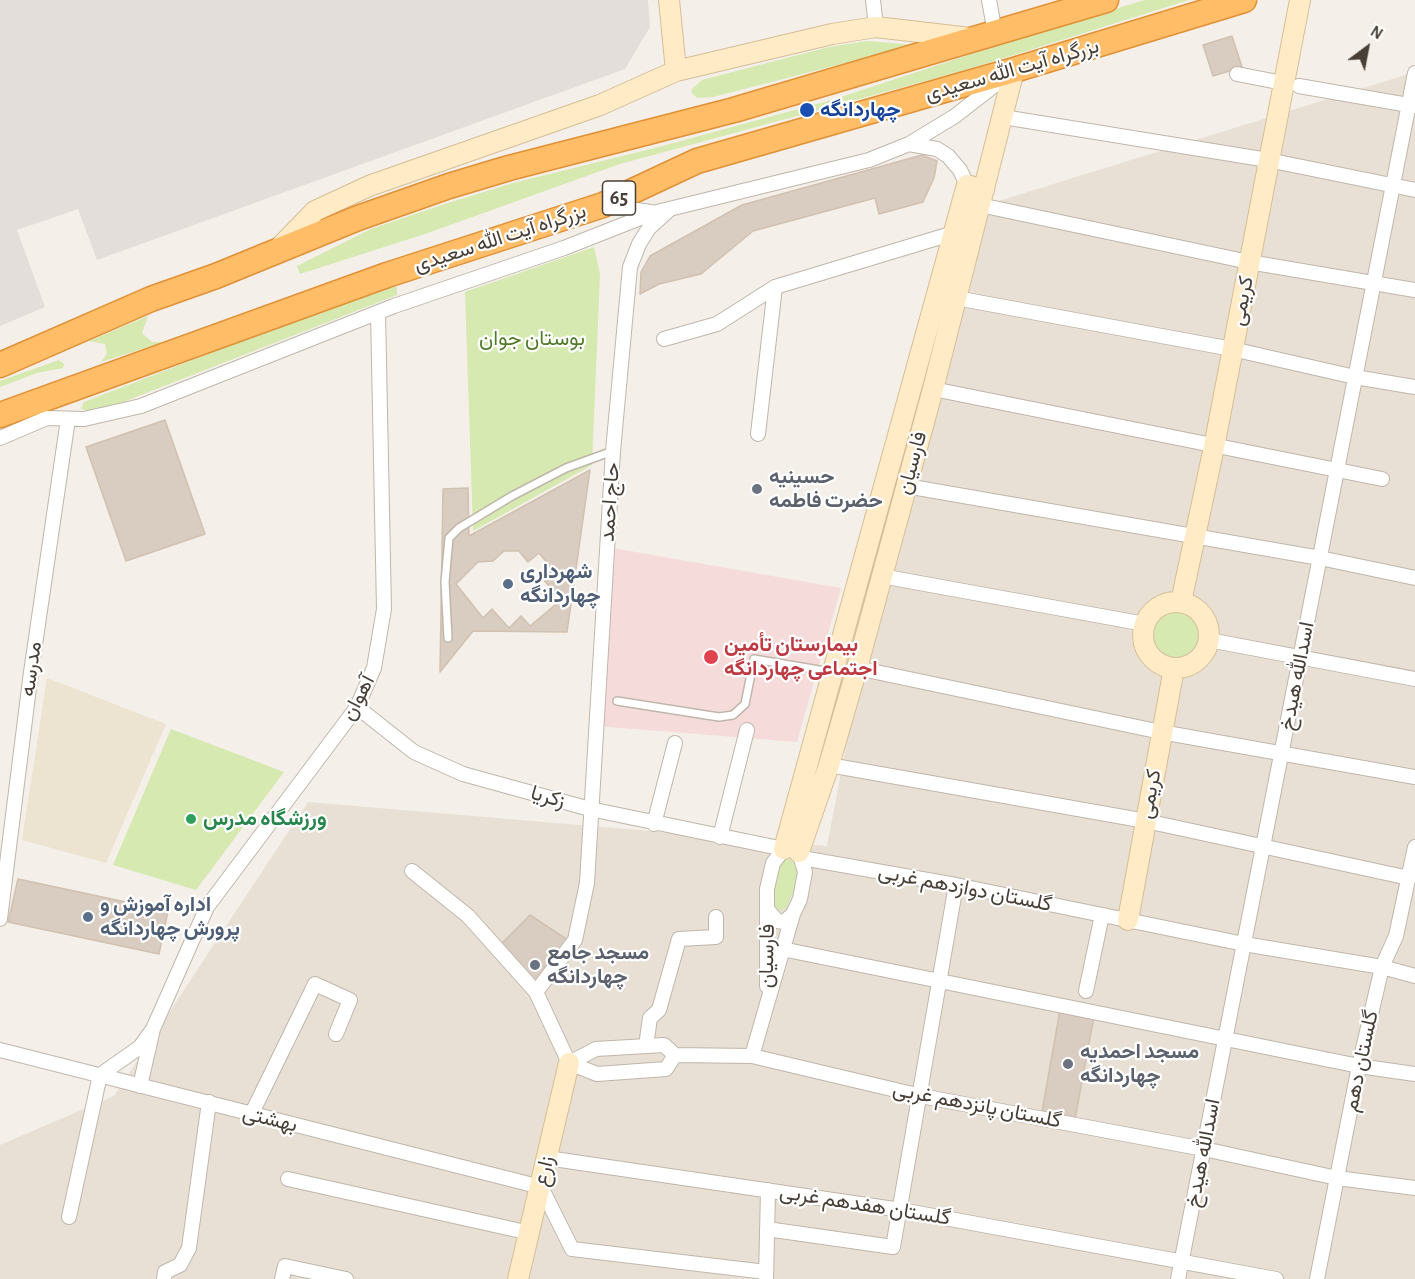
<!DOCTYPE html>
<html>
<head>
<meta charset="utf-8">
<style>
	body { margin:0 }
	#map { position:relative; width:1415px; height:1279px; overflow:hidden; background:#f4efe8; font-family:"Alegreya Sans",sans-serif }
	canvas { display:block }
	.north { position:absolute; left:1337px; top:18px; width:60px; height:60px; -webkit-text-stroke:4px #fff; paint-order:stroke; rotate:32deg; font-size:16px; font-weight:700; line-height:24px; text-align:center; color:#483f36 }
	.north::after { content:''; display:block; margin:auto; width:21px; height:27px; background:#483f36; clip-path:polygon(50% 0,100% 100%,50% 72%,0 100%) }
</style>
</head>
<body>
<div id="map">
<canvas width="1415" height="1279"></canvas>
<div class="north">N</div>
</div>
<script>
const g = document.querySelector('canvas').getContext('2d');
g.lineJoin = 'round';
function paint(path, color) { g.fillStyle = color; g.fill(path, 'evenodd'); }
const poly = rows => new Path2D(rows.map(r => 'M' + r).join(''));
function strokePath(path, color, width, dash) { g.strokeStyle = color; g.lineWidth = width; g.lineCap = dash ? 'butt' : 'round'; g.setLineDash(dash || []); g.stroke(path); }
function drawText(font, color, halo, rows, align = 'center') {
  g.font = font + ' "Alegreya Sans",Vazirmatn,sans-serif'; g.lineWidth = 4.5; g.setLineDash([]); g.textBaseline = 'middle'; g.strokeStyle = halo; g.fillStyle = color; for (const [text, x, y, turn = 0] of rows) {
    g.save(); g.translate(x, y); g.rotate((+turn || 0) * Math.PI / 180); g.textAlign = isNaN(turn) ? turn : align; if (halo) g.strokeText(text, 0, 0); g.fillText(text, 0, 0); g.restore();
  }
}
const residential = poly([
	[1415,72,1415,1279,0,1279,0,1145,114,1096,308,802,827,846,947,217]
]);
const industrial = poly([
	[0,0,648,0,650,27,625,69,97,260,78,209,17,230,45,307,0,326]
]);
const education = poly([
	[47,678,166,724,106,863,22,840]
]);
const medical = poly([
	[607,547,841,588,797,742,596,726]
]);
const green = poly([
	[1145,0,1189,0,966,70,620,164,425,234,300,274,297,266,371,229,445,204,513,183,659,147,835,99,1038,32],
	[867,41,916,45,713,97,697,98,691,92,693,88,702,80,829,47],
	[594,247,600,274,592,465,473,531,465,292],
	[387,285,397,287,397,295,118,404,89,411,81,409,84,402],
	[148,316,142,333,152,342,164,342,101,362,107,354,105,344,89,341],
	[59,360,64,364,63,368,37,373,0,387,0,381],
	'1152 634a25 25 0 1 1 50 0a25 25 0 1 1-50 0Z',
	[171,729,284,772,196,890,113,865],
	[789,859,796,865,797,871,794,889,786,908,778,911,774,907,773,888,780,866,784,860]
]);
const building = poly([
	[1232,36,1242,67,1213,76,1203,45,1232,36],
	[922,155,937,161,934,178,923,202,879,214,875,198,753,231,701,274,659,284,640,294,641,272,650,256,742,205,922,155],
	[165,420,205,534,126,561,86,447,165,420],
	[590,470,567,632,473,631,440,672,443,489,468,488,469,536,590,470],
	[504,551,519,551,528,562,539,553,549,565,538,573,561,600,530,626,521,616,509,628,492,609,483,618,456,584,478,562,493,561,504,551],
	[18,879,168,911,159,954,8,922,18,879],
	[530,915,571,942,536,985,500,945,530,915],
	[1060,1010,1094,1016,1075,1119,1042,1112,1060,1010]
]);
const lane = poly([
	[448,638,445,582,449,538,459,528,512,496,566,468,613,451],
	[617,701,719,717,733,715,745,704,754,659,831,672]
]);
const street = poly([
	[873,0,876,27],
	[989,0,995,33],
	[1237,74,1283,83],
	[1299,86,1415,106],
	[1003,117,1268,160,1415,190],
	[909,144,937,149,948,156,960,170,967,185],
	[980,205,1249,262,1415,290],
	[607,206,651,212],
	[956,298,1232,349,1355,377,1415,387],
	[664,339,717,324,775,287,954,233],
	[933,389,1382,479],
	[758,434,775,287],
	[0,438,47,418,84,419,141,406,394,306,564,248,653,213,869,160,909,144,955,116,1004,78],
	[906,486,1320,558,1415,578],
	[881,576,1145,624],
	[1209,640,1415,679],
	[857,668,1161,732,1415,777],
	[357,707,414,752,463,774,590,809,784,849],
	[829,765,1146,821,1409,878],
	[654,824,675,743],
	[720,837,747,730],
	[784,849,799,852,805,872,800,899,793,914,784,922,777,921,767,909,767,889,773,863,784,849],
	[802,858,956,885,1244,944,1382,967,1415,976],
	[412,871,468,916,536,992,569,1063],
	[0,919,31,672,68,419],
	[782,949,1359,1066,1415,1074],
	[767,986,767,909],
	[1086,991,1102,915],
	[536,992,575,940,587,883,613,451,630,267,639,244,649,228,669,210],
	[153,1029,207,907,357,707,374,668,384,609,378,312],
	[646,1046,650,1018,659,1010,679,939,716,937,716,917],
	[0,1050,541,1187,572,1249,766,1272],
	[752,1056,921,1096,1204,1149,1337,1178,1415,1188],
	[569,1063,596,1049,664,1045,675,1055,752,1056,793,914],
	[569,1063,597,1074,666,1069,675,1055],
	[251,1115,315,984,350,1000,336,1034],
	[547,1158,901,1210,1276,1279],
	[288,1179,530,1233],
	[69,1217,100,1075,140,1047,153,1029,140,1086],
	[767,1229,893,1247,956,885],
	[164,1279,165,1272,180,1265,189,1248,209,1102],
	[282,1279,285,1266,346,1279],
	[766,1279,768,1190],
	[1178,1279,1415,73],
	[1317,1279,1359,1066,1382,967,1396,936,1415,847]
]);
const secondary = poly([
	[669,0,676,71],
	[279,248,315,211,369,186,600,105,676,71,832,34,876,27,970,38],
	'1143 635a33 33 0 1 1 66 0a33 33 0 1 1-66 0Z',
	[1181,602,1214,447,1300,0],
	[784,849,967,185,984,190],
	[799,852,829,765,857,668,933,389,1014,70],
	[1128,920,1174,668],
	[518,1279,569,1063]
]);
const highway = poly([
	[0,365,151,299,216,276,358,218,449,186,509,168,734,110,1106,0],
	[0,415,387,275,603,205,697,161,1014,70,1244,0]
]);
const markers = [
	[807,110,8,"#1a4fb4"],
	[757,489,6,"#6b7280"],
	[508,584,6,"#5c6f8a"],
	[711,657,8,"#e0444e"],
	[191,819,6,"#2e9e5b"],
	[88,917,6,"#5c6f8a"],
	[535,965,6,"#6b7280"],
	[1068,1064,6,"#6b7280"]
];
const shields = [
	[619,198,33]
];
const shieldNames = [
	["65",619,198]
];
const streetNames = [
	["بزرگراه آیت الله سعیدی",1012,70,-16],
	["بزرگراه آیت الله سعیدی",500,238,-18],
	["کریمی",1242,301,-79],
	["فارسیان",912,463,-75],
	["حاج احمد",610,502,-86],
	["مدرسه",31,669,-82],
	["اسدالله هیدخ",1297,676,-79],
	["آهوان",358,698,-62],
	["کریمی",1150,794,-80],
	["زکریا",548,797,16],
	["گلستان دوازدهم غربی",965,888,11],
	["فارسیان",767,956,-89],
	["گلستان دهم",1361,1061,-78],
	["گلستان پانزدهم غربی",977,1105,11],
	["بهشتی",270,1119,14],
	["اسدالله هیدخ",1203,1153,-79],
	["زارع",544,1171,-77],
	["گلستان هفدهم غربی",865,1205,9]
];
const transitNames = [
	["چهاردانگه",820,110]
];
const parkNames = [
	["بوستان جوان",532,339]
];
const worshipNames = [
	["حسینیه",769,477],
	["حضرت فاطمه",769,501],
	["مسجد جامع",547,953],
	["چهاردانگه",547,977],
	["مسجد احمدیه",1080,1052],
	["چهاردانگه",1080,1076]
];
const serviceNames = [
	["شهرداری",520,572],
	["چهاردانگه",520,596],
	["اداره آموزش و",100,905],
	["پرورش چهاردانگه",100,929]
];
const healthNames = [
	["بیمارستان تأمین",724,645],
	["اجتماعی چهاردانگه",724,669]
];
const leisureNames = [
	["ورزشگاه مدرس",203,819]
];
paint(residential, '#e8e0d5');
paint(industrial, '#e3ded9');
paint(education, '#ede3d1');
paint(medical, '#f5dcdb');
paint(green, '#d5e9b0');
paint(building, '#d9ccc0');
strokePath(building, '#d1c1b0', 1.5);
strokePath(lane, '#c0b6aa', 10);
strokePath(street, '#c0b6aa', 16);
strokePath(secondary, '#d5be97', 22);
strokePath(highway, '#e19035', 27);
strokePath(lane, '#fff', 7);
strokePath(street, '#fff', 14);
strokePath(secondary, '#ffecc7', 20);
strokePath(highway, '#ffbd68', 24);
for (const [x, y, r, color] of markers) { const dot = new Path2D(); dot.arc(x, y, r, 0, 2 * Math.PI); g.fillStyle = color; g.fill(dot); strokePath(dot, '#fff', 2); }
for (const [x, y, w] of shields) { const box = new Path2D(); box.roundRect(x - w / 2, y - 17, w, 34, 4.5); g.fillStyle = '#fff'; g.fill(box); strokePath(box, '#483f36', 1.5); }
drawText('bold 20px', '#483f36', null, shieldNames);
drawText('21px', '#483f36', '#fff', streetNames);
drawText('bold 21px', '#164399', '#fff', transitNames, 'left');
drawText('21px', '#507b28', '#fff', parkNames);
drawText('bold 21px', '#5b616d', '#fff', worshipNames, 'left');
drawText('bold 21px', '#4e5e75', '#fff', serviceNames, 'left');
drawText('bold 21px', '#be3a42', '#fff', healthNames, 'left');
drawText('bold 21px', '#27864d', '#fff', leisureNames, 'left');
</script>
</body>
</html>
